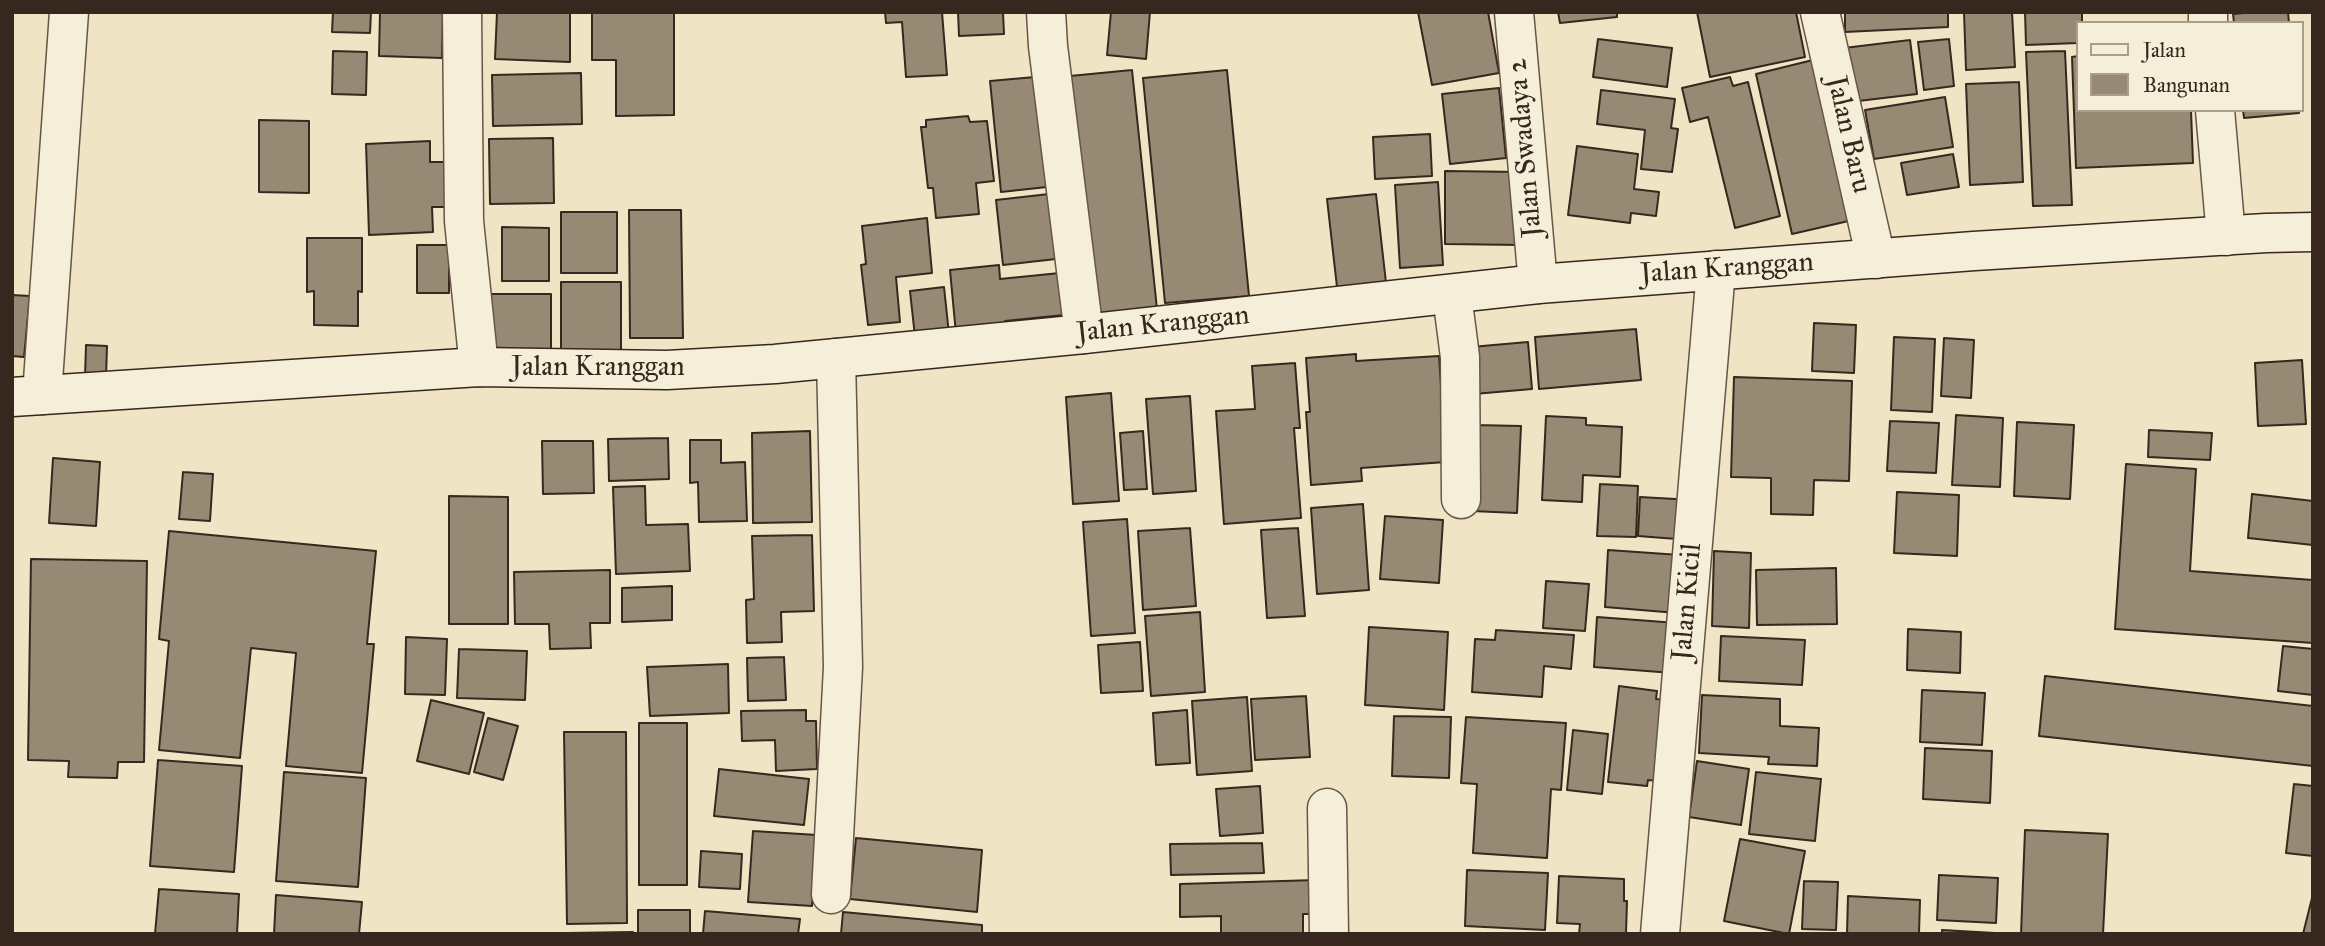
<!DOCTYPE html>
<html>
<head>
<meta charset="utf-8">
<style>
	body { margin:0 }
	#map { position:relative; width:2325px; height:946px; overflow:hidden; background:#efe5c5; font-family:"IM FELL Great Primer",serif }
	canvas { display:block }
	.frame { position:absolute; inset:0; border:14px solid #38271e; pointer-events:none }
	.legend { position:absolute; left:2076px; top:21px; width:228px; height:91px; box-sizing:border-box; background:#f5eed9; border:2px solid #a99e8e; margin:0; padding:9px 12px; list-style:none; font-size:21px; color:#38271e }
	.legend li { display:flex; align-items:center; gap:14px; height:35px }
	.legend b { width:35px; border:2px solid #a99e8e }
</style>
</head>
<body>
<div id="map">
<canvas width="2325" height="946"></canvas>
<div class="frame"></div>
<ul class="legend">
<li><b style="height:9px;background:#f5eed9"></b>Jalan</li>
<li><b style="height:19px;background:#978a75"></b>Bangunan</li>
</ul>
</div>
<script>
const g = document.querySelector('canvas').getContext('2d');
g.lineJoin = 'round';
function paint(path, color) { g.fillStyle = color; g.fill(path, 'evenodd'); }
const poly = rows => new Path2D(rows.map(r => 'M' + r).join(''));
function strokePath(path, color, width, dash) { g.strokeStyle = color; g.lineWidth = width; g.lineCap = dash ? 'butt' : 'round'; g.setLineDash(dash || []); g.stroke(path); }
function drawText(font, color, halo, rows, align = 'center') {
  g.font = font + ' "IM FELL Great Primer",serif'; g.lineWidth = 7; g.setLineDash([]); g.textBaseline = 'middle'; g.strokeStyle = halo; g.fillStyle = color; for (const [text, x, y, turn = 0] of rows) {
    g.save(); g.translate(x, y); g.rotate((+turn || 0) * Math.PI / 180); g.textAlign = isNaN(turn) ? turn : align; if (halo) g.strokeText(text, 0, 0); g.fillText(text, 0, 0); g.restore();
  }
}
const building = poly([
	[333,12,371,12,370,33,332,32,333,12],
	[380,12,443,12,442,58,379,56,380,12],
	[497,12,570,12,570,62,495,59,497,12],
	[592,12,674,12,674,115,616,116,616,60,592,60,592,12],
	[885,12,942,12,947,75,906,77,902,22,886,23,885,12],
	[958,12,1003,12,1004,34,959,36,958,12],
	[1111,12,1150,12,1146,59,1107,55,1111,12],
	[1418,12,1488,12,1499,73,1432,85,1418,12],
	[1558,12,1617,12,1617,17,1560,23,1558,12],
	[1697,12,1796,12,1805,57,1710,77,1697,12],
	[1845,12,1948,12,1948,27,1845,32,1845,12],
	[1964,12,2012,12,2015,67,1966,70,1964,12],
	[2025,12,2082,12,2082,23,2078,23,2078,43,2026,45,2025,12],
	[2255,12,2288,12,2289,23,2234,23,2233,14,2255,12],
	[1598,39,1672,48,1667,87,1593,77,1598,39],
	[1949,39,1954,86,1924,90,1918,42,1949,39],
	[1910,40,1917,94,1850,102,1844,48,1910,40],
	[333,51,367,52,366,95,332,94,333,51],
	[2065,51,2072,205,2033,206,2026,52,2065,51],
	[2078,56,2078,110,2191,110,2193,163,2076,168,2072,57,2078,56],
	[1817,59,1853,220,1792,234,1756,74,1817,59],
	[1132,70,1157,309,1095,316,1070,76,1132,70],
	[1227,70,1249,296,1165,303,1143,78,1227,70],
	[581,73,582,124,493,126,492,75,581,73],
	[1035,77,1047,187,1001,192,990,81,1035,77],
	[1730,77,1733,86,1748,82,1780,216,1735,228,1708,117,1690,122,1682,88,1730,77],
	[2019,82,2023,182,1970,185,1966,84,2019,82],
	[1499,88,1506,158,1450,164,1442,94,1499,88],
	[1601,90,1675,99,1671,128,1678,129,1672,172,1641,169,1645,130,1597,124,1601,90],
	[1945,97,1953,147,1874,159,1865,110,1945,97],
	[2243,110,2298,110,2299,113,2244,118,2243,110],
	[968,116,970,122,987,121,994,181,976,183,979,214,936,218,933,188,928,188,921,127,926,127,926,120,968,116],
	[259,120,309,121,309,193,259,192,259,120],
	[1430,134,1432,176,1375,179,1373,137,1430,134],
	[553,138,554,203,490,204,489,139,553,138],
	[430,141,430,162,447,162,449,207,432,207,433,232,369,235,366,144,430,141],
	[1577,146,1638,154,1634,189,1659,192,1656,216,1631,213,1630,223,1568,215,1577,146],
	[1953,154,1959,187,1907,195,1901,163,1953,154],
	[1445,171,1522,172,1521,245,1445,244,1445,171],
	[1438,182,1443,265,1400,268,1395,185,1438,182],
	[1049,194,1056,259,1003,265,996,200,1049,194],
	[1376,194,1386,283,1337,287,1327,199,1376,194],
	[629,210,681,210,683,338,630,338,629,210],
	[561,212,617,212,617,273,561,273,561,212],
	[927,218,932,273,896,277,900,322,868,325,861,265,866,264,862,226,927,218],
	[502,227,549,228,549,281,502,281,502,227],
	[307,238,362,238,362,292,358,291,358,326,314,325,314,291,307,292,307,238],
	[417,245,449,245,449,293,417,293,417,245],
	[999,265,1000,279,1060,273,1064,315,1005,321,1005,329,956,334,950,270,999,265],
	[561,282,621,282,621,355,561,355,561,282],
	[944,287,949,334,915,337,910,291,944,287],
	[488,294,551,294,551,364,487,364,488,294],
	[12,295,30,296,24,357,12,356,12,295],
	[1814,323,1856,325,1854,373,1812,371,1814,323],
	[1636,329,1641,380,1539,389,1535,337,1636,329],
	[1894,337,1935,339,1932,412,1891,410,1894,337],
	[1944,338,1974,340,1971,398,1941,396,1944,338],
	[1528,342,1532,389,1474,394,1471,347,1528,342],
	[86,345,107,346,106,378,85,377,86,345],
	[1356,354,1356,361,1439,356,1446,462,1361,468,1362,481,1311,485,1306,412,1310,412,1306,358,1356,354],
	[2302,360,2306,424,2258,426,2255,363,2302,360],
	[1295,363,1300,428,1294,428,1301,518,1224,524,1216,411,1255,409,1252,366,1295,363],
	[1734,377,1852,381,1849,481,1814,480,1813,515,1771,514,1771,478,1731,477,1734,377],
	[1111,393,1119,501,1073,504,1066,397,1111,393],
	[1190,396,1196,491,1153,494,1146,399,1190,396],
	[1956,415,2003,418,2000,487,1952,485,1956,415],
	[1546,416,1586,418,1586,425,1622,427,1620,477,1583,475,1582,502,1542,500,1546,416],
	[1890,421,1939,423,1936,473,1887,471,1890,421],
	[2017,422,2074,425,2070,499,2014,496,2017,422],
	[1475,425,1521,426,1517,513,1472,511,1475,425],
	[2149,430,2212,433,2210,460,2148,457,2149,430],
	[810,431,812,522,753,523,752,433,810,431],
	[1143,431,1147,489,1124,490,1120,433,1143,431],
	[668,438,669,479,609,481,608,439,668,438],
	[690,440,721,440,721,463,745,462,747,521,699,522,698,482,690,483,690,440],
	[542,441,593,441,594,493,543,494,542,441],
	[53,458,100,462,96,526,49,523,53,458],
	[2126,464,2196,469,2190,571,2313,580,2313,643,2115,629,2126,464],
	[183,472,213,474,210,521,179,519,183,472],
	[1600,484,1638,486,1636,537,1597,536,1600,484],
	[645,486,646,525,688,524,690,571,616,574,613,487,645,486],
	[1897,492,1959,495,1957,556,1894,553,1897,492],
	[2252,494,2313,501,2313,545,2248,538,2252,494],
	[449,496,508,497,508,624,449,624,449,496],
	[1640,497,1693,500,1690,540,1638,536,1640,497],
	[1363,504,1369,590,1317,594,1311,508,1363,504],
	[1385,516,1443,520,1439,583,1380,579,1385,516],
	[1127,519,1135,633,1091,636,1083,522,1127,519],
	[1190,528,1196,606,1143,610,1138,531,1190,528],
	[1298,528,1305,616,1267,618,1261,530,1298,528],
	[169,531,376,551,367,644,374,644,362,773,286,766,296,653,251,648,240,758,159,750,169,641,159,639,169,531],
	[812,535,814,611,781,612,782,642,747,643,746,600,754,599,752,536,812,535],
	[1608,550,1680,555,1677,613,1605,607,1608,550],
	[1714,551,1751,553,1749,628,1712,626,1714,551],
	[31,559,147,561,144,762,118,762,117,778,68,777,69,761,28,760,31,559],
	[1836,568,1837,624,1757,625,1756,570,1836,568],
	[610,570,610,623,590,623,591,648,550,649,549,624,515,624,514,572,610,570],
	[1546,581,1589,584,1585,631,1543,628,1546,581],
	[672,586,672,620,622,622,622,588,672,586],
	[1200,612,1205,692,1151,696,1145,616,1200,612],
	[1597,617,1677,623,1673,673,1594,667,1597,617],
	[1369,627,1448,632,1444,710,1365,705,1369,627],
	[1908,629,1961,632,1960,673,1907,670,1908,629],
	[1496,630,1574,635,1571,669,1544,666,1542,697,1472,692,1475,639,1495,640,1496,630],
	[1721,636,1805,640,1802,685,1719,681,1721,636],
	[406,637,447,639,445,695,405,694,406,637],
	[1140,642,1143,691,1101,693,1098,645,1140,642],
	[2283,646,2313,649,2313,695,2278,691,2283,646],
	[459,649,527,651,525,700,457,698,459,649],
	[784,657,786,700,748,701,747,658,784,657],
	[728,664,729,713,650,716,647,667,728,664],
	[2045,676,2313,706,2313,766,2039,736,2045,676],
	[1619,686,1657,691,1656,699,1673,701,1665,782,1648,780,1647,786,1608,782,1619,686],
	[1922,690,1985,693,1982,745,1920,742,1922,690],
	[1702,695,1780,699,1780,726,1819,728,1817,766,1768,764,1769,757,1699,753,1702,695],
	[1306,696,1310,757,1255,760,1251,699,1306,696],
	[1247,697,1252,771,1197,775,1192,701,1247,697],
	[431,700,484,713,469,774,417,761,431,700],
	[806,710,806,721,816,721,817,769,776,771,775,740,742,741,741,711,806,710],
	[1187,710,1190,763,1156,765,1153,713,1187,710],
	[1394,716,1451,717,1449,778,1392,776,1394,716],
	[1466,717,1566,723,1561,790,1551,789,1547,858,1473,853,1477,784,1461,783,1466,717],
	[488,718,518,726,503,780,474,772,488,718],
	[639,723,687,723,687,885,639,885,639,723],
	[1573,730,1608,734,1602,794,1567,790,1573,730],
	[564,732,626,732,627,923,567,924,564,732],
	[1925,748,1992,751,1990,803,1923,799,1925,748],
	[158,760,242,766,234,872,150,866,158,760],
	[1697,761,1749,769,1741,825,1689,817,1697,761],
	[719,769,809,779,804,825,714,816,719,769],
	[284,772,366,778,358,887,276,881,284,772],
	[1756,772,1821,779,1815,841,1749,834,1756,772],
	[2294,784,2313,786,2313,856,2286,853,2294,784],
	[1260,786,1263,833,1220,836,1216,789,1260,786],
	[2025,830,2108,834,2103,934,2021,934,2025,830],
	[753,831,817,835,812,906,748,902,753,831],
	[856,838,982,850,977,912,850,899,856,838],
	[1740,839,1805,851,1789,934,1724,921,1740,839],
	[1262,843,1264,873,1171,875,1170,844,1262,843],
	[701,851,742,854,740,889,699,887,701,851],
	[1467,870,1548,873,1545,930,1465,926,1467,870],
	[1939,875,1998,878,1996,923,1937,920,1939,875],
	[1559,876,1624,879,1624,901,1627,901,1626,934,1579,934,1580,924,1557,923,1559,876],
	[1317,880,1318,914,1303,914,1303,934,1221,934,1221,916,1180,917,1180,884,1317,880],
	[1804,881,1838,882,1836,930,1802,929,1804,881],
	[159,889,239,894,237,934,155,934,159,889],
	[2313,894,2313,934,2303,934,2313,894],
	[276,895,362,902,359,934,274,934,276,895],
	[1848,896,1920,900,1919,934,1847,934,1848,896],
	[638,910,690,910,690,934,638,934,638,910],
	[705,911,800,919,798,934,703,934,705,911],
	[843,912,982,925,982,934,841,934,843,912],
	[1942,930,1995,933,1995,934,1942,934,1942,930],
	[633,932,633,934,568,933,633,932]
]);
const street = poly([
	[462,12,464,221,479,367],
	[1046,12,1048,46,1084,334],
	[1514,12,1538,284],
	[1820,12,1876,259],
	[2208,12,2208,23],
	[2215,110,2226,236],
	[1452,295,1460,357,1461,499],
	[42,395,69,12],
	[1327,808,1329,934],
	[831,894,843,667,836,358],
	[1660,934,1716,270]
]);
const secondary = poly([
	[12,397,479,367,667,370,775,364,1084,334,1538,284,1974,251,2266,233,2313,232]
]);
const streetNames = [
	["Jalan Baru",1848,135,77],
	["Jalan Swadaya 2",1526,148,-95],
	["Jalan Kranggan",1727,269,-4],
	["Jalan Kranggan",1163,325,-6],
	["Jalan Kranggan",598,368],
	["Jalan Kicil",1688,602,-85]
];
paint(building, '#978a75');
strokePath(building, '#38271e', 2);
strokePath(street, '#665648', 41);
strokePath(secondary, '#38271e', 41);
strokePath(street, '#f5eed9', 38);
strokePath(secondary, '#f5eed9', 38);
drawText('28px', '#38271e', '#f5eed9', streetNames);
</script>
</body>
</html>
